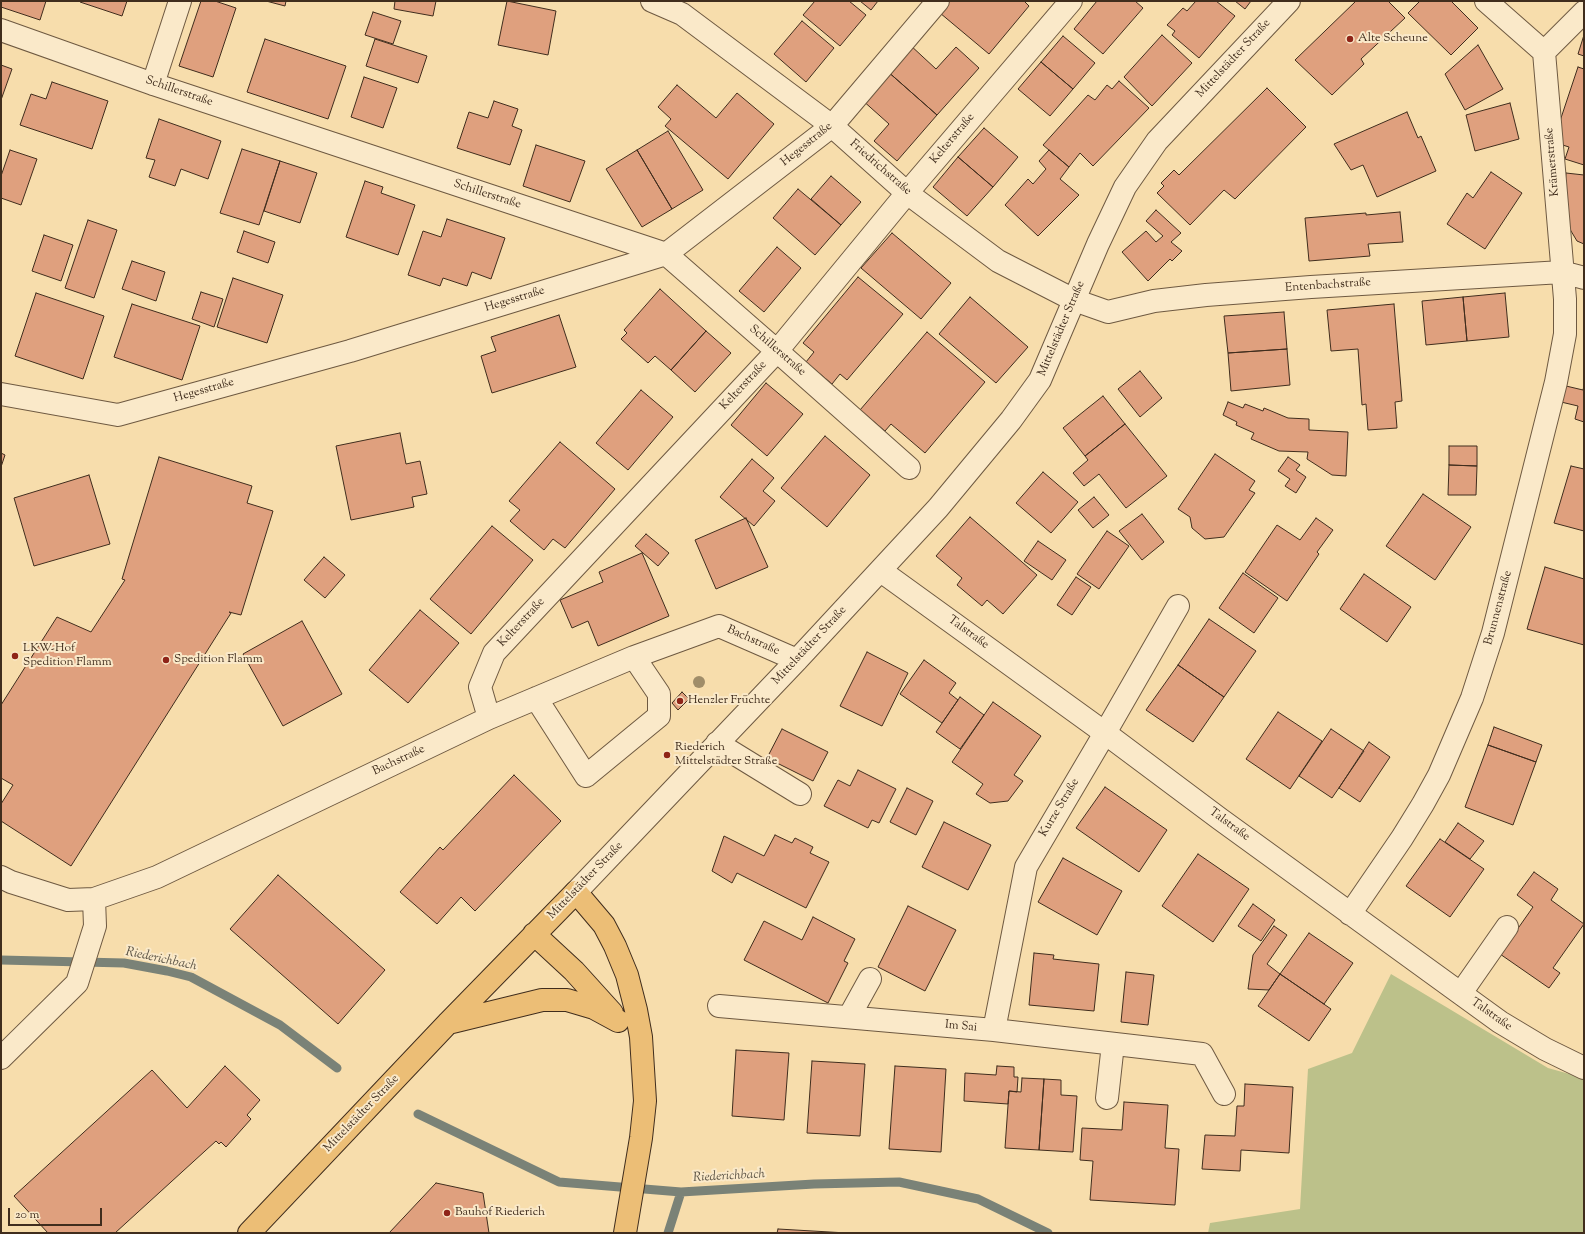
<!DOCTYPE html>
<html>
<head>
<meta charset="utf-8">
<style>
	body { margin:0 }
	#map { position:relative; width:1585px; height:1234px; overflow:hidden; background:#f7ddac; font-family:"Sorts Mill Goudy",serif }
	canvas { display:block }
	.frame { position:absolute; inset:0; border:2px solid #402d1d; pointer-events:none }
	.scale { position:absolute; left:8px; top:1208px; width:94px; height:18px; box-sizing:border-box; border:2px solid #402d1d; border-top:0; padding-left:5px; font-size:12px; line-height:14px; white-space:nowrap; color:#402d1d; -webkit-text-stroke:3px #fae9c9; paint-order:stroke }
</style>
</head>
<body>
<div id="map">
<canvas width="1585" height="1234"></canvas>
<div class="frame"></div>
<div class="scale">20 m</div>
</div>
<script>
const g = document.querySelector('canvas').getContext('2d');
g.lineJoin = 'round';
function paint(path, color) { g.fillStyle = color; g.fill(path, 'evenodd'); }
const poly = rows => new Path2D(rows.map(r => 'M' + r).join(''));
function strokePath(path, color, width, dash) { g.strokeStyle = color; g.lineWidth = width; g.lineCap = dash ? 'butt' : 'round'; g.setLineDash(dash || []); g.stroke(path); }
function drawText(font, color, halo, rows, align = 'center') {
  g.font = font + ' "Sorts Mill Goudy",serif'; g.lineWidth = 4; g.setLineDash([]); g.textBaseline = 'middle'; g.strokeStyle = halo; g.fillStyle = color; for (const [text, x, y, turn = 0] of rows) {
    g.save(); g.translate(x, y); g.rotate((+turn || 0) * Math.PI / 180); g.textAlign = isNaN(turn) ? turn : align; if (halo) g.strokeText(text, 0, 0); g.fillText(text, 0, 0); g.restore();
  }
}
const green = poly([
	[1391,974,1548,1068,1584,1078,1584,1233,1208,1233,1210,1223,1300,1209,1308,1069,1352,1053]
]);
const stream = poly([
	[1,960,124,963,167,971,191,977,280,1025,337,1068],
	[418,1114,559,1182,681,1192,814,1184,899,1182,978,1199,1048,1233],
	[668,1233,681,1192]
]);
const building = poly([
	[1,1,46,1,40,20,1,7,1,1],
	[81,1,127,1,122,16,80,2,81,1],
	[201,1,215,1,236,8,213,77,179,66,201,1],
	[266,1,286,1,285,6,266,1],
	[395,1,436,1,433,16,394,9,395,1],
	[507,1,556,11,548,55,498,45,507,1],
	[815,1,849,1,866,15,840,46,803,15,815,1],
	[860,1,878,1,871,10,860,1],
	[950,1,1024,1,1029,6,989,54,940,13,950,1],
	[1097,1,1135,1,1143,8,1103,54,1074,29,1097,1],
	[1196,1,1216,1,1235,16,1199,58,1172,35,1175,31,1167,25,1183,8,1187,11,1196,1],
	[1235,1,1251,1,1245,9,1235,1],
	[1356,1,1388,1,1405,18,1361,59,1364,64,1332,95,1295,60,1356,1],
	[1420,1,1451,1,1478,28,1451,55,1408,13,1420,1],
	[373,12,401,21,393,44,365,35,373,12],
	[802,21,834,48,806,82,774,54,802,21],
	[1162,35,1192,63,1152,106,1124,77,1162,35],
	[1584,35,1584,56,1578,54,1584,35],
	[1063,36,1095,63,1073,89,1041,62,1063,36],
	[265,39,346,66,328,119,247,92,265,39],
	[375,39,427,56,418,83,366,66,375,39],
	[909,44,936,69,956,47,979,68,937,115,886,70,909,44],
	[1478,45,1503,89,1465,110,1445,74,1478,45],
	[1041,62,1073,89,1050,116,1018,89,1041,62],
	[1,65,12,69,1,100,1,65],
	[1578,67,1584,69,1584,165,1565,159,1569,147,1553,142,1578,67],
	[886,70,937,115,897,161,874,141,889,124,861,99,886,70],
	[364,77,397,88,383,128,351,117,364,77],
	[1119,81,1149,108,1093,166,1080,153,1069,167,1043,145,1088,95,1095,100,1107,85,1112,89,1119,81],
	[52,82,108,101,92,149,20,125,31,94,46,99,52,82],
	[677,85,716,118,737,93,774,124,728,179,665,126,671,119,658,107,677,85],
	[1267,88,1306,127,1235,199,1224,190,1190,225,1157,193,1164,186,1161,183,1174,170,1179,175,1267,88],
	[494,101,518,109,512,126,522,130,510,165,457,148,469,112,488,118,494,101],
	[1510,103,1519,139,1475,151,1466,115,1510,103],
	[1407,112,1418,138,1421,136,1436,171,1377,197,1363,165,1351,170,1334,144,1407,112],
	[159,119,221,141,208,179,181,169,175,186,149,177,155,160,146,158,159,119],
	[984,128,1018,157,993,187,958,157,984,128],
	[668,131,703,190,672,209,637,150,668,131],
	[536,145,585,161,570,202,523,186,536,145],
	[242,149,280,161,259,225,220,213,242,149],
	[10,150,37,159,21,205,1,198,1,176,10,150],
	[637,150,672,209,642,227,606,169,637,150],
	[1049,150,1069,167,1060,179,1079,195,1038,236,1005,205,1028,179,1033,184,1046,169,1039,161,1049,150],
	[958,157,993,187,967,216,933,187,958,157],
	[280,161,317,173,300,223,264,211,280,161],
	[1491,172,1522,193,1485,249,1447,224,1467,193,1473,198,1491,172],
	[1566,173,1584,175,1584,244,1577,241,1562,216,1566,173],
	[831,176,861,202,841,225,811,199,831,176],
	[365,181,383,187,381,193,415,205,398,255,346,237,365,181],
	[798,189,841,225,815,255,773,218,798,189],
	[1156,210,1181,233,1171,242,1182,251,1172,261,1170,259,1148,281,1122,252,1146,231,1156,242,1163,236,1146,221,1156,210],
	[1400,212,1403,242,1368,244,1370,256,1309,261,1305,218,1366,213,1366,215,1400,212],
	[447,219,505,238,491,279,472,272,467,286,443,278,440,286,408,275,423,231,441,237,447,219],
	[88,220,117,230,94,298,65,288,88,220],
	[244,231,275,242,268,263,237,252,244,231],
	[892,233,951,283,921,319,861,268,892,233],
	[44,235,73,245,61,281,32,271,44,235],
	[777,247,801,268,764,312,739,291,777,247],
	[132,261,165,272,156,301,122,289,132,261],
	[858,277,903,314,847,380,840,374,832,384,806,362,814,352,803,343,858,277],
	[233,278,283,295,267,343,217,327,233,278],
	[660,289,706,331,671,370,655,356,648,363,621,339,627,333,624,330,660,289],
	[201,292,223,299,214,327,192,319,201,292],
	[36,293,104,316,83,379,15,356,36,293],
	[1505,293,1509,337,1467,341,1463,297,1505,293],
	[970,297,1028,347,996,383,939,334,970,297],
	[1463,297,1467,341,1426,345,1422,301,1463,297],
	[132,304,200,326,182,380,114,357,132,304],
	[1394,304,1402,401,1395,402,1397,428,1368,430,1366,404,1362,405,1358,349,1331,351,1327,310,1394,304],
	[1284,312,1287,349,1228,353,1224,316,1284,312],
	[559,315,576,367,492,393,481,356,496,351,491,337,559,315],
	[706,331,731,353,695,392,671,370,706,331],
	[927,332,985,382,925,453,891,424,885,431,860,410,927,332],
	[1287,349,1290,385,1231,391,1228,353,1287,349],
	[1140,371,1162,398,1140,417,1118,389,1140,371],
	[766,383,803,414,767,456,731,425,766,383],
	[1566,386,1583,390,1584,386,1584,422,1575,419,1578,406,1561,402,1566,386],
	[641,390,673,417,628,470,596,443,641,390],
	[1103,396,1125,424,1085,456,1063,428,1103,396],
	[1228,402,1243,408,1245,404,1263,411,1264,408,1288,418,1309,419,1309,430,1348,432,1346,476,1332,475,1307,459,1308,452,1279,451,1251,439,1254,433,1236,425,1237,422,1223,415,1228,402],
	[1125,424,1167,476,1126,508,1099,474,1084,486,1073,473,1088,460,1085,456,1125,424],
	[400,433,406,464,420,461,427,494,412,497,414,507,351,520,336,446,400,433],
	[825,436,870,475,827,527,781,488,825,436],
	[560,442,615,489,565,548,553,539,544,550,510,521,520,510,509,501,560,442],
	[1449,446,1477,446,1477,466,1449,465,1449,446],
	[1,453,5,455,1,467,1,453],
	[1215,454,1255,481,1249,490,1255,493,1224,537,1205,539,1192,528,1190,517,1178,509,1215,454],
	[159,457,252,486,247,503,273,511,241,615,229,612,231,613,71,866,1,821,1,804,13,785,1,778,1,705,57,617,91,632,125,580,122,579,159,457],
	[1288,457,1300,465,1296,470,1306,477,1296,493,1285,486,1290,479,1278,471,1288,457],
	[752,459,774,478,763,491,775,501,754,526,720,497,752,459],
	[1449,465,1477,466,1476,495,1448,495,1449,465],
	[1571,466,1584,469,1584,531,1554,523,1571,466],
	[1043,472,1078,502,1051,533,1016,503,1043,472],
	[89,475,110,544,34,566,14,498,89,475],
	[1423,494,1471,527,1435,580,1386,546,1423,494],
	[1094,497,1109,515,1093,528,1078,510,1094,497],
	[1142,514,1164,542,1142,560,1119,531,1142,514],
	[970,517,1037,575,1003,614,987,600,982,606,957,585,962,578,936,556,970,517],
	[746,518,768,567,716,589,695,540,746,518],
	[1316,518,1333,530,1317,552,1319,554,1287,601,1245,572,1277,525,1300,540,1316,518],
	[492,526,533,560,471,634,430,599,492,526],
	[1107,531,1129,546,1099,589,1077,574,1107,531],
	[646,534,669,553,658,566,635,546,646,534],
	[1038,541,1066,560,1052,580,1024,561,1038,541],
	[642,553,669,616,598,646,588,621,572,628,560,600,603,582,599,572,642,553],
	[324,557,345,575,325,598,304,580,324,557],
	[1545,567,1584,579,1584,645,1527,629,1545,567],
	[1243,573,1278,598,1254,633,1219,608,1243,573],
	[1364,574,1411,607,1387,642,1340,609,1364,574],
	[1076,577,1091,587,1072,615,1057,605,1076,577],
	[420,610,459,643,408,703,369,670,420,610],
	[1209,619,1256,651,1224,697,1178,665,1209,619],
	[302,621,342,694,283,726,243,654,302,621],
	[867,652,908,673,882,726,840,706,867,652],
	[924,660,956,683,949,693,958,700,942,723,900,694,924,660],
	[1178,665,1224,697,1193,742,1146,710,1178,665],
	[682,692,689,699,678,710,672,703,682,692],
	[960,697,984,715,960,749,936,732,960,697],
	[993,702,1041,736,1014,775,1023,781,1008,801,990,803,976,794,983,784,952,762,993,702],
	[1278,712,1322,741,1290,789,1246,759,1278,712],
	[1494,727,1542,745,1536,762,1488,745,1494,727],
	[782,729,828,752,813,781,767,758,782,729],
	[1331,729,1364,751,1332,798,1299,776,1331,729],
	[1369,742,1390,757,1360,802,1339,788,1369,742],
	[1488,745,1536,762,1513,825,1465,807,1488,745],
	[858,770,896,789,879,823,872,820,868,828,824,806,838,780,850,786,858,770],
	[514,775,561,821,475,911,461,897,437,924,400,892,440,847,443,850,514,775],
	[1105,787,1167,830,1139,872,1076,828,1105,787],
	[907,788,933,801,916,835,890,822,907,788],
	[944,822,991,845,968,890,922,867,944,822],
	[1458,823,1484,841,1470,859,1445,842,1458,823],
	[775,835,792,843,795,838,813,847,810,853,829,862,806,908,737,873,732,883,712,871,724,836,764,856,775,835],
	[1440,839,1484,869,1450,917,1406,886,1440,839],
	[1198,854,1249,889,1213,942,1162,906,1198,854],
	[1063,858,1122,891,1097,935,1038,902,1063,858],
	[1534,872,1558,889,1551,900,1584,924,1553,968,1560,973,1549,988,1500,954,1533,907,1517,895,1534,872],
	[278,875,385,970,338,1024,230,929,278,875],
	[1253,904,1275,920,1261,941,1238,926,1253,904],
	[908,906,956,930,925,991,878,967,908,906],
	[813,917,855,939,844,961,848,963,828,1003,744,960,764,921,802,940,813,917],
	[1274,926,1287,935,1267,964,1280,974,1269,990,1248,989,1253,955,1274,926],
	[1309,933,1353,963,1324,1004,1280,974,1309,933],
	[1034,953,1054,955,1053,959,1099,964,1094,1011,1029,1005,1034,953],
	[1126,972,1154,975,1148,1025,1121,1022,1126,972],
	[1280,974,1331,1009,1309,1041,1258,1006,1280,974],
	[736,1050,789,1053,784,1120,732,1116,736,1050],
	[812,1061,865,1064,860,1136,807,1133,812,1061],
	[225,1066,260,1100,247,1115,251,1119,226,1147,221,1142,219,1144,216,1141,115,1233,48,1233,14,1196,152,1070,187,1108,225,1066],
	[895,1066,946,1069,941,1152,889,1149,895,1066],
	[997,1066,1014,1067,1014,1077,1018,1077,1017,1092,1009,1091,1008,1104,964,1101,965,1073,996,1075,997,1066],
	[1022,1078,1044,1079,1039,1150,1005,1148,1009,1091,1021,1092,1022,1078],
	[1044,1079,1061,1080,1061,1095,1077,1096,1073,1152,1039,1150,1044,1079],
	[1245,1084,1293,1087,1289,1153,1241,1150,1240,1171,1202,1169,1205,1135,1235,1136,1237,1106,1244,1106,1245,1084],
	[1124,1102,1168,1105,1165,1148,1179,1149,1175,1205,1090,1200,1093,1161,1080,1160,1082,1128,1122,1130,1124,1102],
	[436,1183,483,1193,489,1233,389,1233,436,1183],
	[778,1229,847,1233,777,1233,778,1229]
]);
const minor = poly([
	[652,1,682,14,832,126,907,193,998,261,1074,300,1108,312,1154,301,1206,295,1311,287,1562,272,1584,278],
	[1486,1,1544,52],
	[1,30,153,84,666,254,777,351,909,468],
	[153,84,180,1],
	[1,394,118,415,350,351,666,254,832,126,938,1],
	[881,571,1105,733,1220,819,1500,1022,1545,1049,1584,1068],
	[536,698,586,776,659,716,659,694,634,657],
	[489,718,480,687,494,653,777,351,907,193,1071,1],
	[717,743,800,794],
	[1,877,11,882,68,900,94,899,157,877,489,718,634,657,719,626,797,660],
	[576,892,797,660,938,508,1011,420,1040,380,1098,244,1125,187,1157,141,1289,1],
	[1350,914,1402,838,1423,804,1439,775,1472,698,1493,633,1556,382,1565,334,1565,299,1544,52,1584,12],
	[1461,993,1507,927],
	[719,1006,994,1030,1202,1054,1224,1094],
	[849,1017,870,979],
	[994,1030,1026,867,1105,733,1178,606],
	[1,1058,77,983,95,926,94,899],
	[1107,1098,1113,1044]
]);
const major = poly([
	[534,934,574,971,612,1013],
	[448,1023,542,1000,567,1000,594,1008,618,1021],
	[249,1233,448,1023,576,892,604,925,615,946,627,975,636,1010,641,1037,645,1101,641,1138,625,1233]
]);
const trees = [
	[699,682]
];
const markers = [
	[1350,39,4,"#8f2418"],
	[15,656,4,"#8f2418"],
	[166,660,4,"#8f2418"],
	[680,701,4,"#8f2418"],
	[667,755,4,"#8f2418"],
	[447,1213,4,"#8f2418"]
];
const poiNames = [
	["Alte Scheune",1358,39],
	["LKW-Hof",23,649],
	["Spedition Flamm",23,663],
	["Spedition Flamm",174,660],
	["Henzler Früchte",688,701],
	["Riederich",675,748],
	["Mittelstädter Straße",675,762],
	["Bauhof Riederich",455,1213]
];
const streetNames = [
	["Mittelstädter Straße",1234,59,-47],
	["Schillerstraße",179,92,19],
	["Kelterstraße",953,139,-50],
	["Hegesstraße",807,145,-39],
	["Krämerstraße",1553,162,-95],
	["Friedrichstraße",880,168,41],
	["Schillerstraße",487,195,18],
	["Entenbachstraße",1328,286,-4],
	["Hegesstraße",515,300,-17],
	["Mittelstädter Straße",1062,329,-67],
	["Schillerstraße",777,351,41],
	["Kelterstraße",744,386,-47],
	["Hegesstraße",204,391,-16],
	["Brunnenstraße",1499,608,-75],
	["Kelterstraße",522,623,-47],
	["Talstraße",968,633,36],
	["Bachstraße",753,641,24],
	["Mittelstädter Straße",810,646,-47],
	["Bachstraße",399,761,-25],
	["Kurze Straße",1060,808,-59],
	["Talstraße",1229,825,36],
	["Mittelstädter Straße",586,881,-46],
	["Talstraße",1491,1015,35],
	["Im Sai",961,1027,5],
	["Mittelstädter Straße",362,1114,-46]
];
const waterNames = [
	["Riederichbach",161,960,12],
	["Riederichbach",729,1177,-3]
];
paint(green, '#bcc18a');
strokePath(stream, '#7a8277', 9);
paint(building, '#dfa07e');
strokePath(building, '#402d1d', 1);
strokePath(minor, '#6e5941', 24);
strokePath(major, '#402d1d', 24);
strokePath(minor, '#fae9c9', 22);
strokePath(major, '#ecbe76', 22);
g.fillStyle = '#a08d69';
for (const [x, y] of trees) { g.beginPath(); g.arc(x, y, 6, 0, 2 * Math.PI); g.fill(); }
for (const [x, y, r, color] of markers) { const dot = new Path2D(); dot.arc(x, y, r, 0, 2 * Math.PI); g.fillStyle = color; g.fill(dot); strokePath(dot, '#fae9c9', 1.5); }
drawText('12px', '#402d1d', '#fae9c9', poiNames, 'left');
drawText('12px', '#402d1d', '#fae9c9', streetNames);
drawText('italic 13px', '#585042', '#fae9c9', waterNames);
</script>
</body>
</html>
